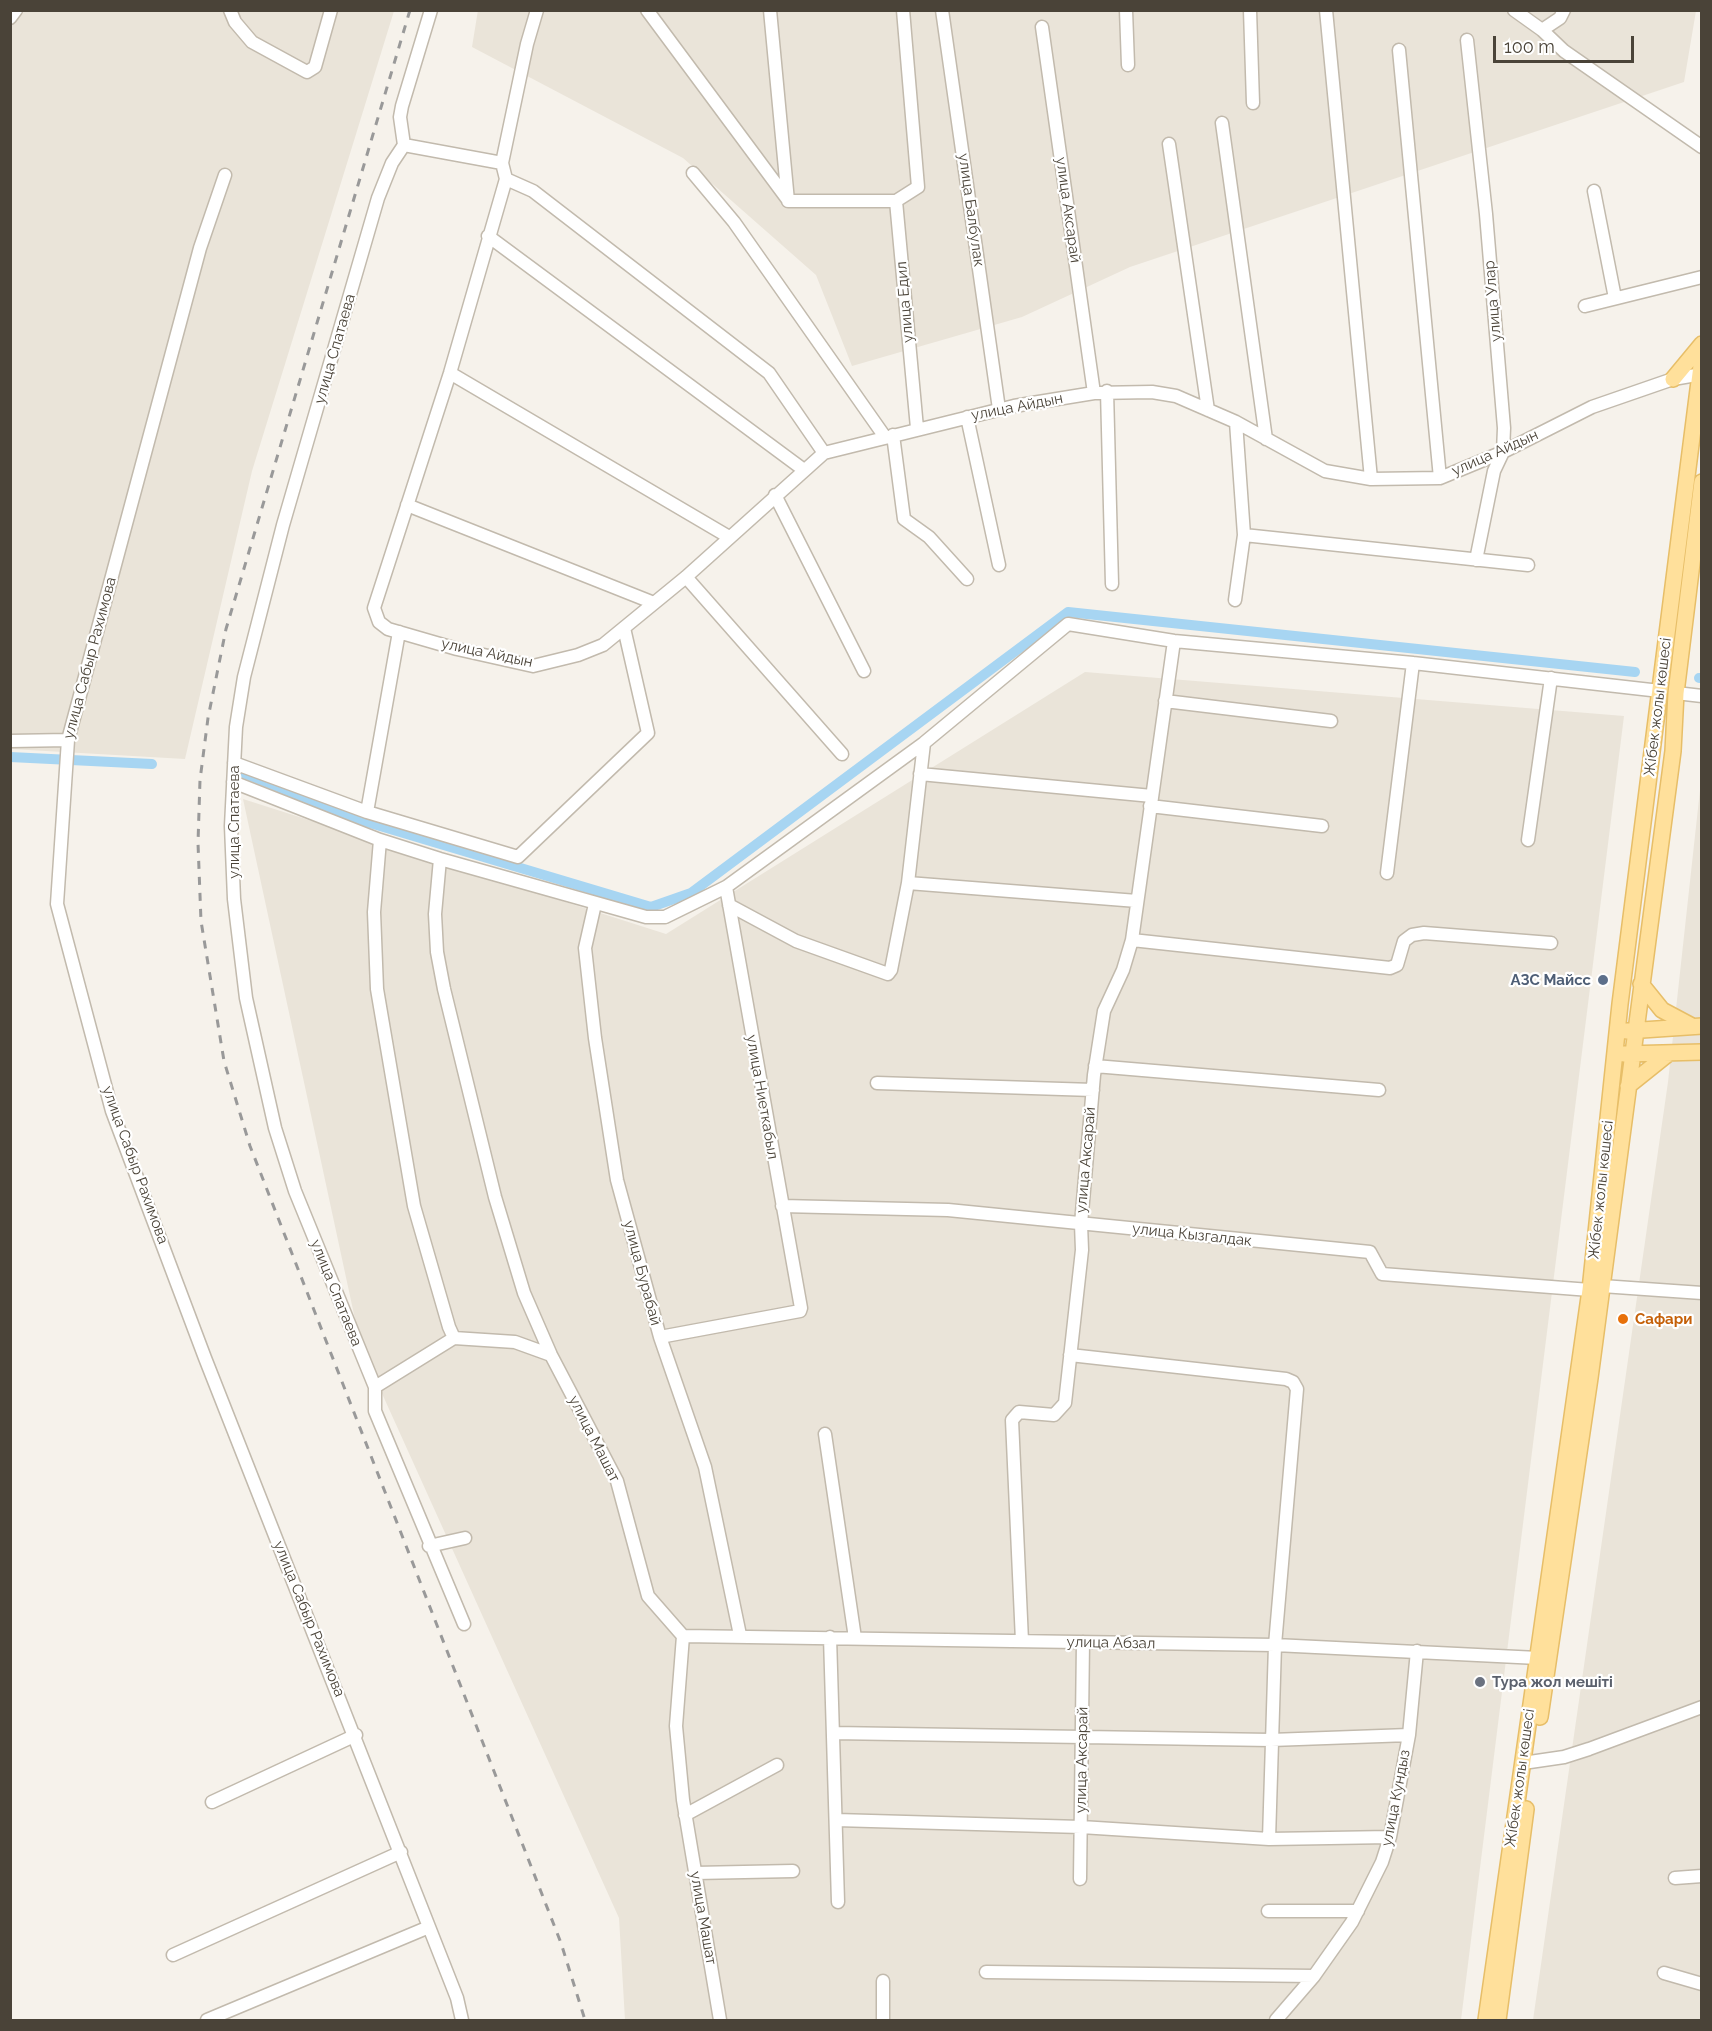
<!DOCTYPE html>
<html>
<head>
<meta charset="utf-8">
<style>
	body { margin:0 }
	#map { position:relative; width:1712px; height:2031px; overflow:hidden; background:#f6f2eb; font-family:Raleway,sans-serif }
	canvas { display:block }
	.frame { position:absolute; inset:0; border:12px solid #4a4338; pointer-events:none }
	.scale { position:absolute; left:1493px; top:36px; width:141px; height:27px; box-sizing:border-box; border:3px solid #4a4338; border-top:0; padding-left:8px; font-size:18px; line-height:21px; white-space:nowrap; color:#4a4338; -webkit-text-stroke:4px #fff; paint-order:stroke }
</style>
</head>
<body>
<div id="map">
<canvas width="1712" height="2031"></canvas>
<div class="frame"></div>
<div class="scale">100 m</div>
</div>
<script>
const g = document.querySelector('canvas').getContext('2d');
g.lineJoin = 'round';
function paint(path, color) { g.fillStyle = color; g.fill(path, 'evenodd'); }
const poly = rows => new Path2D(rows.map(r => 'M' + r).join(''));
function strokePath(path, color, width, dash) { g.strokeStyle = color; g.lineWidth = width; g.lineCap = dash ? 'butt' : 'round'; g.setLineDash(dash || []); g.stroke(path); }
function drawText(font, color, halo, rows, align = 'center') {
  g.font = font + ' Raleway,sans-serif'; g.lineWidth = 4.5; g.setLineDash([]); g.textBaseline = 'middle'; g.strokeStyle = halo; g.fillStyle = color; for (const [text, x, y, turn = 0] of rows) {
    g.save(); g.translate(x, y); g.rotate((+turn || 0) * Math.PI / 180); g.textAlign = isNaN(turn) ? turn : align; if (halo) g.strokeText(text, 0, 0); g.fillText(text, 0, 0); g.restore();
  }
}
const residential = poly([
	[478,10,1696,11,1684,82,1130,267,1022,317,852,366,816,275,683,158,472,47],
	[10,11,394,11,252,471,185,759,11,749],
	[1085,672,1624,716,1461,2020,625,2020,619,1918,361,1347,243,799,666,934],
	[1701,781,1701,2020,1533,2020,1668,1082]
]);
const canal = poly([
	[1699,678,1702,678],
	[10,757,152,764],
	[244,773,360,820,651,907,691,893,1068,612,1635,672]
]);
const minor = poly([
	[230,10,235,22,252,42,307,72,315,67,331,10],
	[431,10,402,106,400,117,404,145,392,163,378,198,283,525,244,677,236,727,231,826,234,899,246,998,275,1128,295,1191,375,1387,375,1411,464,1624],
	[537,10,527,44,502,163,506,179,450,373,374,608,379,622,388,629,457,649,533,666,578,655,603,645,686,577,824,453,1014,406,1094,393,1152,392,1176,396,1236,422,1325,471,1371,479,1440,478,1503,452,1592,407,1673,379,1702,374],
	[647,10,788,200],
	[770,10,788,201,896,201],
	[903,10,918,187,896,201,917,428],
	[942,10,999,409],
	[1126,10,1128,65],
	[1250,10,1253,103],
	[1326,10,1371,479],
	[1514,10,1542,30,1564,51,1702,147],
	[10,18,16,10],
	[1042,27,1094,393],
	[1542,30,1560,18,1564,10],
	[1467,40,1486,214,1504,428,1503,452,1494,471,1476,560],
	[1399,50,1440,478],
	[1222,123,1266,439],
	[1169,144,1208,410],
	[404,145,502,163],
	[693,173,734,222,885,437],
	[225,175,200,248,68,740,57,904,112,1111,205,1358,457,1998,462,2020],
	[506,179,533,191,769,373,824,453],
	[1594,191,1615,298],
	[488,236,804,470],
	[1585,306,1702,277],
	[450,373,729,537],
	[1107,391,1112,584],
	[967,417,999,565],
	[893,435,904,519,929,537,967,579],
	[775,495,864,671],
	[407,505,654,603],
	[1244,535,1528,565],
	[686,577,842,754],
	[1235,600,1244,535,1236,422],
	[1676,693,1702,696],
	[1165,701,1331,721],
	[10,741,68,740],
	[234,763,367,812,518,857,648,733,624,628],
	[920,774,1152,796],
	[233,782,380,840,440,859,646,917,665,917,726,887,924,743,1068,624,1174,641,1413,663,1660,691],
	[1150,806,1322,826],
	[367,812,399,632],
	[380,840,374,912,377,989,414,1206,449,1327,454,1338,515,1342,551,1355],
	[1528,840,1551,678],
	[440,859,435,914,437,952,444,989,495,1197,524,1293,551,1355,617,1481,648,1596,683,1636,676,1726,683,1800,720,2020],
	[1387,873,1413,663],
	[908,883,1137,901],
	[595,904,585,948,595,1038,617,1180,660,1337,705,1467,740,1635],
	[729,905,796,941,888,974,891,970,908,883,924,743],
	[1132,940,1390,968,1397,965,1404,941,1412,935,1424,933,1551,943],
	[1095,1066,1379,1090],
	[877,1083,1093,1090],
	[782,1206,948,1210,1370,1252,1382,1274,1590,1290],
	[1602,1286,1702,1293],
	[660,1337,800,1311,801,1308,726,887],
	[1070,1355,1286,1379,1293,1382,1297,1389,1275,1645,1269,1839],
	[375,1387,454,1338],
	[825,1434,855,1638],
	[429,1546,465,1538],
	[683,1636,1275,1645,1538,1658],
	[830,1637,838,1902],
	[1022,1641,1012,1420,1019,1412,1054,1415,1065,1403,1082,1250,1081,1224,1094,1075,1104,1011,1123,970,1132,940,1174,641],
	[833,1733,1271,1740,1409,1735],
	[1523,1763,1564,1757,1589,1749,1702,1707],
	[212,1802,356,1735],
	[685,1815,777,1765],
	[836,1820,1081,1827,1269,1839,1390,1837],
	[695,1873,793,1871],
	[1675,1878,1702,1876],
	[1080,1879,1083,1642],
	[1268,1911,1358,1911],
	[173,1955,401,1852],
	[986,1972,1314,1976],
	[1664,1973,1702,1984],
	[207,2020,429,1927],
	[883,2020,883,1981],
	[1276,2020,1314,1976,1352,1922,1382,1862,1390,1837,1409,1735,1417,1651]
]);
const major = poly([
	[1673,379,1702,344],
	[1641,984,1662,1010,1692,1026],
	[1627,1031,1702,1026],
	[1624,1054,1702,1052],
	[1628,1086,1668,1054],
	[1540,1717,1590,1378,1673,751,1676,693,1702,482],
	[1486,2020,1590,1290,1620,1004,1702,358],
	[1498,2020,1526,1809]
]);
const rail = poly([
	[410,10,226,629,208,718,200,780,198,843,201,921,224,1061,250,1146,561,1943,585,2020]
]);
const markers = [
	[1603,980,6,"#5c6f8a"],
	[1623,1319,6,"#e8710a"],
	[1480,1682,6,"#6b7280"]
];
const streetNames = [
	["улица Балбулак",971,210,82],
	["улица Аксарай",1068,210,82],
	["улица Улар",1493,301,-95],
	["улица Едил",905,302,-95],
	["улица Спатаева",335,349,-74],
	["улица Айдын",1017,407,-11],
	["улица Айдын",1495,453,-24],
	["улица Айдын",487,653,12],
	["улица Сабыр Рахимова",90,658,-75],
	["Жібек жолы көшесі",1658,707,-83],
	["улица Спатаева",234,822,-90],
	["улица Ниеткабыл",762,1097,80],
	["улица Аксарай",1086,1160,-85],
	["улица Сабыр Рахимова",135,1165,70],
	["Жібек жолы көшесі",1601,1190,-84],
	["улица Кызгалдак",1192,1235,6],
	["улица Бурабай",642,1273,75],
	["улица Спатаева",336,1293,68],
	["улица Машат",594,1439,63],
	["улица Сабыр Рахимова",309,1619,68],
	["улица Абзал",1111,1643,1],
	["улица Аксарай",1082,1760,-89],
	["Жібек жолы көшесі",1520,1778,-82],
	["улица Кундыз",1396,1798,-79],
	["улица Машат",703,1918,80]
];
const serviceNames = [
	["АЗС Майсс",1591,980]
];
const foodNames = [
	["Сафари",1635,1319]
];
const worshipNames = [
	["Тура жол мешіті",1492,1682]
];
paint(residential, '#eae4d9');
strokePath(canal, '#a7d5f2', 10);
strokePath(minor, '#c2baad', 15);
strokePath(major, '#e7be68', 18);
strokePath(minor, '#fff', 12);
strokePath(major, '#ffe09b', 15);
strokePath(rail, '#999', 3, [8, 8]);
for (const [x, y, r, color] of markers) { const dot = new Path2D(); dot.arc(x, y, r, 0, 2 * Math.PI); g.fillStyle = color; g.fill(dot); strokePath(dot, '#fff', 2); }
drawText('15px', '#4a4338', '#fff', streetNames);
drawText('bold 15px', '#4e5e75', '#fff', serviceNames, 'right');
drawText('bold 15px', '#c56008', '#fff', foodNames, 'left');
drawText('bold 15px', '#5b616d', '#fff', worshipNames, 'left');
</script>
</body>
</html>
